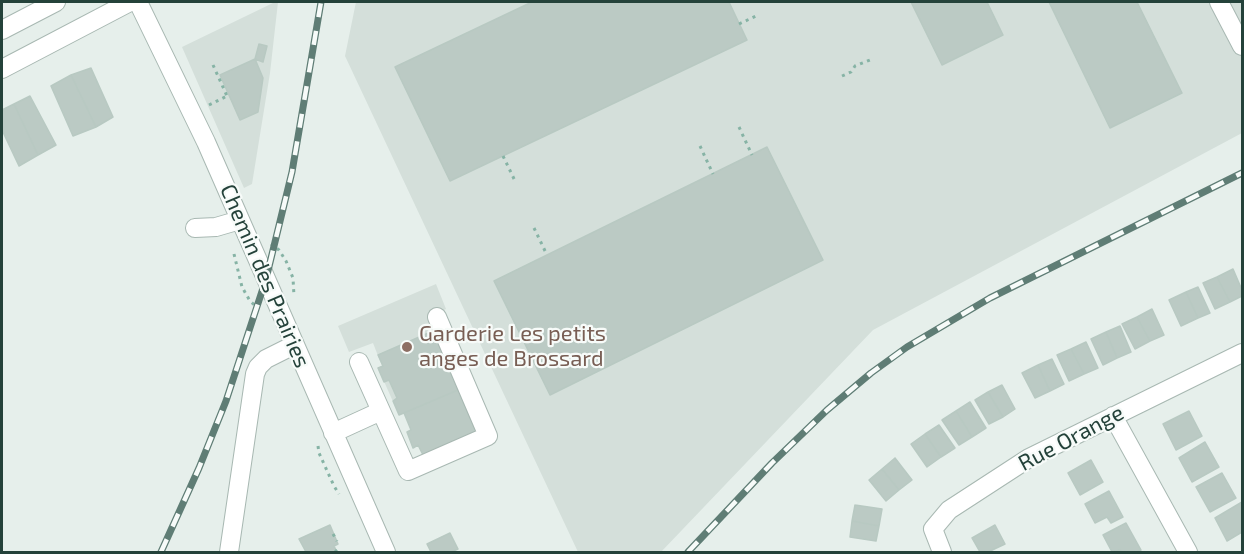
<!DOCTYPE html>
<html>
<head>
<meta charset="utf-8">
<style>
	body { margin:0 }
	#map { position:relative; width:1244px; height:554px; overflow:hidden; background:#e6efeb; font-family:"Exo 2",sans-serif }
	canvas { display:block }
	.frame { position:absolute; inset:0; border:3px solid #24423a; pointer-events:none }
</style>
</head>
<body>
<div id="map">
<canvas width="1244" height="554"></canvas>
<div class="frame"></div>
</div>
<script>
const g = document.querySelector('canvas').getContext('2d');
g.lineJoin = 'round';
function paint(path, color) { g.fillStyle = color; g.fill(path, 'evenodd'); }
const poly = rows => new Path2D(rows.map(r => 'M' + r).join(''));
function strokePath(path, color, width, dash) { g.strokeStyle = color; g.lineWidth = width; g.lineCap = dash ? 'butt' : 'round'; g.setLineDash(dash || []); g.stroke(path); }
function drawText(font, color, halo, rows, align = 'center') {
  g.font = font + ' "Exo 2",sans-serif'; g.lineWidth = 4.5; g.setLineDash([]); g.textBaseline = 'middle'; g.strokeStyle = halo; g.fillStyle = color; for (const [text, x, y, turn = 0] of rows) {
    g.save(); g.translate(x, y); g.rotate((+turn || 0) * Math.PI / 180); g.textAlign = isNaN(turn) ? turn : align; if (halo) g.strokeText(text, 0, 0); g.fillText(text, 0, 0); g.restore();
  }
}
const built = poly([
	[275,2,278,2,270,73,252,184,244,188,182,47],
	[356,2,1242,2,1242,133,873,330,661,552,578,552,345,56],
	[436,284,446,309,427,318,458,390,399,415,378,368,382,366,373,343,349,352,338,326]
]);
const building = poly([
	[532,2,729,2,747,40,450,181,395,67,532,2],
	[911,2,987,2,1003,35,942,65,911,2],
	[1049,2,1137,2,1182,93,1110,128,1049,2],
	[259,44,267,46,263,62,255,59,259,44],
	[255,59,263,78,258,112,240,120,220,75,255,59],
	[91,68,113,117,96,127,71,75,91,68],
	[71,75,96,127,73,136,51,86,71,75],
	[30,96,56,145,38,155,14,104,30,96],
	[14,104,38,155,19,166,2,130,2,110,14,104],
	[767,147,823,260,550,395,494,281,767,147],
	[1233,269,1242,290,1242,296,1230,302,1217,277,1233,269],
	[1217,277,1230,302,1215,309,1203,283,1217,277],
	[1198,287,1210,313,1198,318,1186,292,1198,287],
	[1186,292,1198,318,1181,326,1169,300,1186,292],
	[1152,309,1164,335,1150,341,1137,317,1152,309],
	[1137,317,1150,341,1135,349,1122,324,1137,317],
	[1120,326,1131,352,1117,358,1106,332,1120,326],
	[433,331,458,390,399,415,393,401,397,398,389,380,384,382,378,368,383,366,378,355,433,331],
	[1106,332,1117,358,1103,365,1091,339,1106,332],
	[1086,342,1098,368,1084,374,1071,349,1086,342],
	[1071,349,1084,374,1069,381,1057,355,1071,349],
	[1052,359,1064,384,1050,391,1038,365,1052,359],
	[1038,365,1050,391,1035,398,1022,373,1038,365],
	[1002,385,1015,409,1003,417,988,392,1002,385],
	[458,390,476,432,423,455,418,445,413,448,407,432,411,430,404,413,458,390],
	[988,392,1003,417,989,424,975,400,988,392],
	[970,402,986,428,972,437,956,411,970,402],
	[956,411,972,437,959,445,942,420,956,411],
	[1189,411,1202,436,1176,450,1163,424,1189,411],
	[939,425,955,448,941,457,925,434,939,425],
	[925,434,941,457,927,467,911,444,925,434],
	[1205,442,1219,467,1192,482,1179,458,1205,442],
	[895,458,912,480,899,490,882,469,895,458],
	[1091,460,1103,482,1080,495,1068,473,1091,460],
	[882,469,899,490,886,501,869,480,882,469],
	[1222,473,1236,498,1210,512,1196,487,1222,473],
	[1109,491,1123,517,1111,523,1107,517,1095,523,1085,504,1109,491],
	[1242,502,1242,532,1227,541,1215,518,1242,502],
	[855,505,882,509,879,526,852,521,855,505],
	[852,521,879,526,876,541,850,537,852,521],
	[1126,523,1141,550,1136,552,1122,552,1120,550,1112,552,1103,535,1126,523],
	[330,525,338,544,334,546,337,552,306,552,299,539,330,525],
	[995,525,1005,544,988,552,980,552,972,538,995,525],
	[450,533,458,549,451,552,431,552,427,544,450,533]
]);
const path = poly([
	[739,24,758,15],
	[213,65,227,96],
	[842,76,851,72,855,66,870,60],
	[209,105,227,96],
	[739,127,752,155],
	[700,146,713,174],
	[503,156,516,183],
	[534,228,547,255],
	[271,244,279,250,286,261,293,278,294,296],
	[234,254,242,287,250,301,259,309],
	[318,446,319,453,334,486,339,494],
	[333,534,337,541],
	[335,550,337,552]
]);
const minor = poly([
	[138,2,206,142,386,552],
	[1219,2,1242,46],
	[2,30,56,2],
	[2,69,130,2],
	[195,228,216,227,240,220],
	[381,411,408,471,488,436,437,317],
	[1113,416,1188,552],
	[333,433,381,411,359,362],
	[229,552,255,374,258,367,266,359,294,345],
	[942,552,933,529,949,510,1029,458,1242,353]
]);
const rail = poly([
	[161,552,199,468,226,401,266,279,292,172,321,2],
	[688,552,772,463,827,410,871,373,907,347,990,298,1242,173]
]);
const markers = [
	[407,347,6,"#8d6e63"]
];
const streetNames = [
	["Chemin des Prairies",265,276,67],
	["Rue Orange",1071,438,-28]
];
const educationNames = [
	["Garderie Les petits",419,334],
	["anges de Brossard",419,359]
];
paint(built, '#d4dfda');
paint(building, '#bbcac4');
strokePath(building, '#b8c9c2', 1.5);
strokePath(minor, '#a8b8b2', 20);
strokePath(path, '#86b3a5', 3, [3, 4.5]);
strokePath(minor, '#fff', 18);
strokePath(rail, '#5f7d75', 7);
strokePath(rail, '#f7fbf9', 4.5, [14]);
for (const [x, y, r, color] of markers) { const dot = new Path2D(); dot.arc(x, y, r, 0, 2 * Math.PI); g.fillStyle = color; g.fill(dot); strokePath(dot, '#f7fbf9', 2); }
drawText('22px', '#24423a', '#f7fbf9', streetNames);
drawText('22px', '#785e54', '#f7fbf9', educationNames, 'left');
</script>
</body>
</html>
